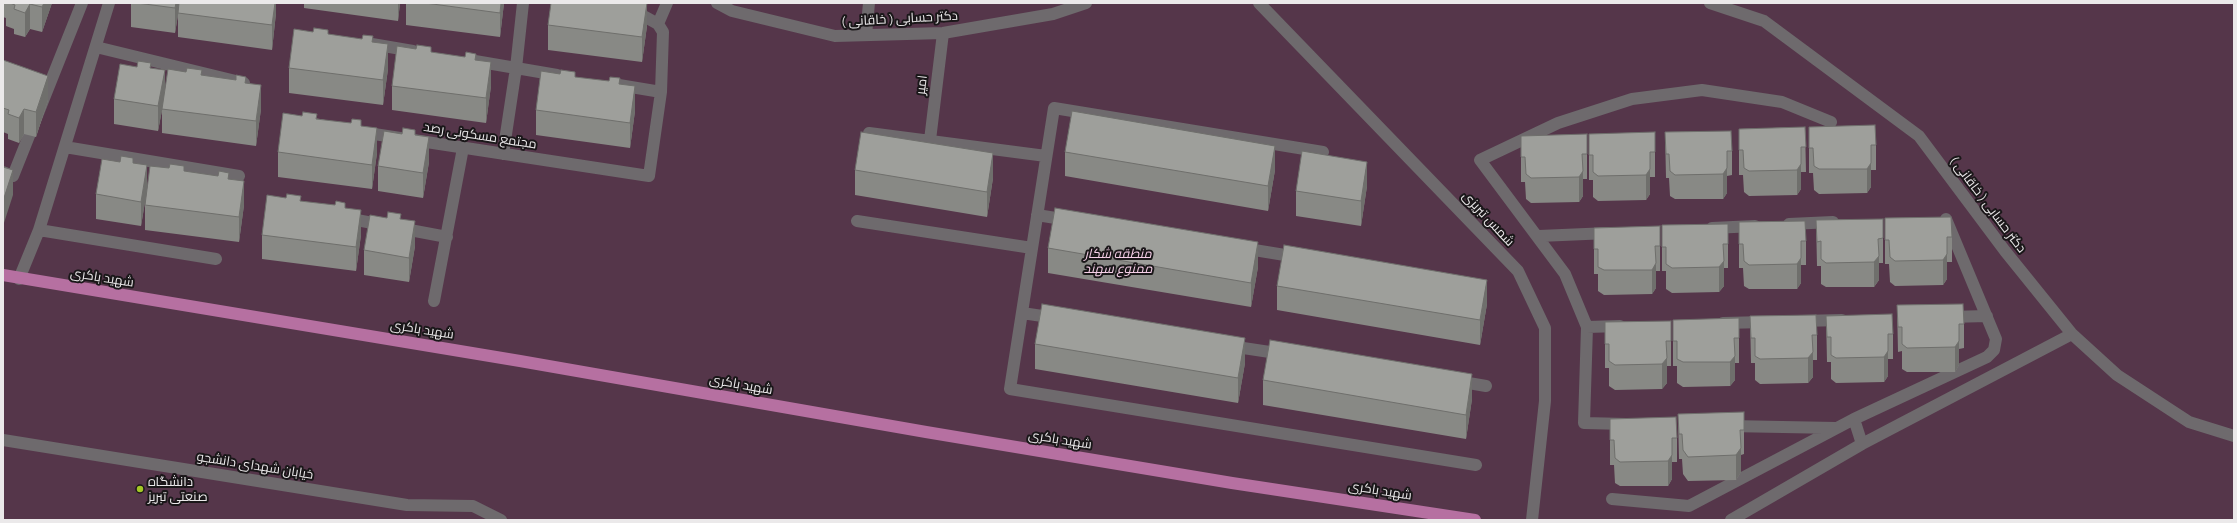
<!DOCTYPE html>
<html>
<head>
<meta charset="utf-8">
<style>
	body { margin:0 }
	#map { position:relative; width:2237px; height:523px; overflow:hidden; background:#242022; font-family:"Zilla Slab",serif }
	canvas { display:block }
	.frame { position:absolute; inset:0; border:4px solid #ebe9ea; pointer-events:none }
</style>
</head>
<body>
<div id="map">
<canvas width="2237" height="523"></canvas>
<div class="frame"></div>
</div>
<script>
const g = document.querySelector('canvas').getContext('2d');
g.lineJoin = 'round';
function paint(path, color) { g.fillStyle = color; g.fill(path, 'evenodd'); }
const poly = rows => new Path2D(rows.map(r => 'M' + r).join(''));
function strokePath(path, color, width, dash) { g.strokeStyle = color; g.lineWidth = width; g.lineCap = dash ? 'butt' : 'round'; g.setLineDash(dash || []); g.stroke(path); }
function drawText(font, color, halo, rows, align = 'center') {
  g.font = font + ' "Zilla Slab",Cairo,serif'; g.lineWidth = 4; g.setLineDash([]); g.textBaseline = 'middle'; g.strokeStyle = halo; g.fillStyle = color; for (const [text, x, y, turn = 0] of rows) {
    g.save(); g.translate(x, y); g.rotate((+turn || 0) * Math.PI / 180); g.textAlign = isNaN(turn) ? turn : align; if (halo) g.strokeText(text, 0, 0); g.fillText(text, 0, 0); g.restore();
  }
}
const green = poly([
	[3,3,2234,3,2234,520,3,520]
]);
const minor = poly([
	[717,3,732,11,835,36,943,33,1053,14,1086,3],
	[1259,3,1518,271,1545,328,1545,401,1532,520],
	[1710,3,1764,21,1919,136,2005,251,2072,334,2117,375,2189,422,2234,436],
	[658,24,667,3],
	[866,35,869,3],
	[372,44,413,51],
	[96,47,244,83],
	[475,61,557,75],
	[619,85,661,92],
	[361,132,649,176,661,92,663,32,658,24,620,3],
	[869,133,1046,156],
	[930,140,943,33],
	[65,147,239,176],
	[1323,152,1054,108,1010,389,1476,465],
	[503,154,516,68,523,3],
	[3,172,13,176,82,3],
	[1037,215,1068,220],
	[346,218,447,237],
	[857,221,1032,248],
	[1789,224,1833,222],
	[1712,228,1755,226],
	[39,230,216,259],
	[1539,236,1609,233],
	[1242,248,1297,257],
	[19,279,39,230,109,3],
	[434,301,463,148],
	[1022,313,1056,318],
	[1949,317,1987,316],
	[1801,321,1842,320],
	[1723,323,1766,322],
	[1587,327,1620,326],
	[1230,346,1283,354],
	[1457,381,1486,386],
	[1854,419,1862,444],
	[1626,424,1584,423,1587,327,1565,274,1480,160,1558,123,1632,99,1702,90,1782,102,1831,122],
	[1729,426,1836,428],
	[3,440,407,505,473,506,501,520],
	[1612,499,1689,506,1854,419,1987,357,1994,350,1996,339,1946,219],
	[1731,520,1862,444,2072,334]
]);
const major = poly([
	[3,275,520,361,926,432,1232,483,1475,520]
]);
const wall = poly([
	[3,3,52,3,42,32,30,29,25,37,14,34,14,29,6,26,6,18,3,17],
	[131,3,276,3,276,13,272,50,178,37,178,15,175,33,131,27],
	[304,3,400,3,398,21,304,8],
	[406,3,504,3,500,37,406,25],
	[548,25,647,26,642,62,548,50],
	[328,35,373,42,388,69,383,105,289,93,289,68],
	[431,52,476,60,491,86,486,123,392,110,392,86],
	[3,60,48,100,36,137,24,134,19,143,8,139,8,134,3,132],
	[137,67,151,68,165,93,202,75,246,83,261,109,256,146,162,133,162,109,164,100,158,131,114,124,114,99],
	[575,77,620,84,635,111,630,148,536,135,536,110],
	[302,116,361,126,377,153,372,189,278,177,278,152],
	[1805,127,1806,172,1801,172,1801,189,1797,195,1749,196,1744,192,1743,175,1739,175,1739,129],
	[1809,127,1876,145,1876,170,1871,170,1871,187,1867,193,1819,194,1814,190,1813,173,1809,173],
	[1665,132,1732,151,1732,175,1727,176,1727,193,1723,199,1675,199,1670,196,1669,178,1666,178],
	[402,134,415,135,429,162,423,198,378,191,378,166],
	[1589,134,1655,152,1655,177,1650,177,1650,194,1646,200,1598,201,1593,197,1593,180,1589,180],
	[1521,136,1587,154,1587,179,1583,179,1583,196,1579,202,1531,203,1526,199,1525,182,1521,182],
	[1065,152,1275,170,1268,211,1065,176],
	[120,162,133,163,147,190,141,226,96,219,96,194],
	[855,170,993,178,987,217,855,195],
	[184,171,229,179,244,205,239,242,145,230,145,205],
	[1367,186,1361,226,1296,216,1296,191],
	[301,201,345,208,361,235,356,271,262,259,262,235],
	[387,218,401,219,415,246,409,282,364,275,364,250],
	[1885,218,1952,237,1952,262,1947,262,1947,279,1943,285,1895,286,1890,282,1889,264,1885,264],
	[1816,220,1883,238,1883,263,1879,263,1879,280,1874,287,1826,287,1821,284,1821,266,1817,266],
	[1739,222,1806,241,1806,265,1801,265,1801,283,1797,289,1749,289,1744,286,1743,268,1739,268],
	[1662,225,1728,244,1728,268,1724,268,1724,286,1719,292,1672,293,1666,289,1666,271,1662,271],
	[1594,228,1660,246,1660,271,1656,271,1656,288,1652,294,1604,295,1598,291,1598,274,1594,274],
	[1048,248,1258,267,1251,307,1048,273],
	[1277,286,1487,304,1480,345,1277,310],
	[1897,305,1964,324,1964,348,1959,349,1959,365,1955,372,1907,372,1902,369,1902,351,1898,352],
	[1750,316,1817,335,1817,360,1813,360,1813,377,1808,383,1760,384,1755,380,1755,363,1751,363],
	[1826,316,1893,334,1893,359,1888,359,1888,376,1884,382,1836,383,1831,379,1831,362,1827,362],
	[1673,320,1739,338,1739,363,1735,363,1735,380,1730,386,1683,387,1677,383,1677,366,1673,366],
	[1605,322,1671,341,1671,366,1667,366,1667,383,1662,389,1615,390,1609,386,1609,368,1605,368],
	[1035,344,1245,363,1238,403,1035,369],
	[1263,380,1472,399,1466,439,1263,405],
	[1678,414,1744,430,1744,454,1741,455,1741,472,1736,480,1688,481,1683,474,1682,459,1679,459],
	[1610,419,1677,438,1677,462,1672,462,1672,479,1668,486,1620,486,1615,483,1614,465,1610,465]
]);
const shadedWall = poly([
	[44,3,52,3,42,32,42,7],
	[176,3,180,3,175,33,175,8],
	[275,3,276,3,276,13,272,50,272,25],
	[398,3,400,3,398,21],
	[501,3,504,3,500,37,500,13],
	[647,3,647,26,642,62,642,37],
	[30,4,30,29,25,37,25,13],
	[388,44,388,69,383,105,383,80],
	[491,62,491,86,486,123,486,98],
	[165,70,165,95,158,131,158,106],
	[48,76,48,100,36,137,36,112],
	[261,85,261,109,256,146,256,121],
	[635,86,635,111,630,148,630,123],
	[24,109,24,134,19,143,19,118],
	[377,128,377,153,372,189,372,165],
	[429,137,429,162,423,198,423,173],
	[1275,146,1275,170,1268,211,1268,186],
	[993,153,993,178,987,217,987,192],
	[1367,162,1367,186,1361,226,1361,201],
	[1871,163,1871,187,1867,193,1867,169],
	[1801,164,1801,189,1797,195,1797,170],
	[147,165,147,190,141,226,141,202],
	[1727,168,1727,193,1723,199,1723,174],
	[1650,169,1650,194,1646,200,1646,175],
	[13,170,13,195,3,226,3,201],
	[1583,171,1583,196,1579,202,1579,177],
	[244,181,244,205,239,242,239,217],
	[361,210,361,235,356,271,356,247],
	[415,221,415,246,409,282,409,258],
	[1258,242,1258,267,1251,307,1251,283],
	[1947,254,1947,279,1943,285,1943,260],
	[1879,256,1879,280,1874,287,1874,262],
	[1801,258,1801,283,1797,289,1797,264],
	[1724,261,1724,286,1719,292,1719,267],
	[1656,263,1656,288,1652,294,1652,270],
	[1487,280,1487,304,1480,345,1480,320],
	[1245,338,1245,363,1238,403,1238,378],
	[1959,341,1959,365,1955,372,1955,347],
	[1888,351,1888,376,1884,382,1884,357],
	[1813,352,1813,377,1808,383,1808,358],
	[1735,356,1735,380,1730,386,1730,362],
	[1667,358,1667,383,1662,389,1662,364],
	[1472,374,1472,399,1466,439,1466,415],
	[1741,448,1741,472,1736,480,1736,455],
	[1672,455,1672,479,1668,486,1668,461]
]);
const building = poly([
	[10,3,44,3,42,7,30,4,25,13,14,9,15,5,10,3],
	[137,3,176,3,175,8,137,3],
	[179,3,275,3,272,25,178,13,179,3],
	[425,3,501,3,500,13,425,3],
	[551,3,647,3,642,37,548,25,551,3],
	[314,28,328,30,328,34,362,39,363,35,373,36,372,42,388,44,383,80,289,68,294,29,313,32,314,28],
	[417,45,431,47,431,52,465,57,466,52,476,54,475,60,491,62,486,98,392,86,397,46,416,49,417,45],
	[3,60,48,76,36,112,24,109,19,118,8,114,9,110,3,108,3,60],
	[138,61,151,63,150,68,165,70,158,106,114,99,120,64,137,67,138,61],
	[187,68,202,70,201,75,236,80,236,75,246,77,245,83,261,85,256,121,162,109,168,69,186,72,187,68],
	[561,70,575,72,575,77,609,81,610,77,620,78,619,84,635,86,630,123,536,110,541,71,560,74,561,70],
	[1072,111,1275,146,1268,186,1065,152,1072,111],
	[303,112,317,114,316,119,351,123,352,119,361,120,361,126,377,128,372,165,278,152,283,113,302,116,303,112],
	[1875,125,1876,145,1871,145,1871,163,1867,169,1819,169,1814,166,1813,148,1809,148,1809,127,1875,125],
	[1805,127,1806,147,1801,147,1801,164,1797,170,1749,171,1744,168,1743,150,1739,150,1739,129,1805,127],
	[403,128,415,130,415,135,429,137,423,173,378,166,384,131,402,134,403,128],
	[1731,131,1732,151,1727,151,1727,168,1723,174,1675,175,1670,171,1669,154,1666,154,1665,132,1731,131],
	[861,132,993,153,987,192,855,170,861,132],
	[1655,132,1655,152,1650,152,1650,169,1646,175,1598,176,1593,172,1593,155,1589,155,1589,134,1655,132],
	[1587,134,1587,154,1582,154,1583,171,1579,177,1531,178,1526,174,1525,157,1521,157,1521,136,1587,134],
	[1302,151,1367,162,1361,201,1296,191,1302,151],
	[121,156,133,158,133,163,147,165,141,202,96,194,102,159,120,162,121,156],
	[170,164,184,166,184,171,218,176,219,171,229,173,228,179,244,181,239,217,145,205,150,166,169,168,170,164],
	[3,167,13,170,3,201,3,167],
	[287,194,301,196,300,201,335,205,336,201,345,203,345,208,361,210,356,247,262,235,267,195,286,198,287,194],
	[1055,208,1258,242,1251,283,1048,248,1055,208],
	[388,212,401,214,400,219,415,221,409,258,364,250,370,215,387,218,388,212],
	[1951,217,1952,237,1947,237,1947,254,1943,260,1895,261,1890,257,1889,240,1885,240,1885,218,1951,217],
	[1883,219,1883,238,1878,239,1879,256,1874,262,1826,263,1821,259,1821,241,1817,242,1816,220,1883,219],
	[1805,221,1806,241,1801,241,1801,258,1797,264,1749,265,1744,261,1743,244,1739,244,1739,222,1805,221],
	[1728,224,1728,244,1723,244,1724,261,1719,267,1672,268,1666,264,1666,247,1662,247,1662,225,1728,224],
	[1660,226,1660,246,1655,246,1656,263,1652,270,1604,270,1598,267,1598,249,1594,249,1594,228,1660,226],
	[1284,245,1487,280,1480,320,1277,286,1284,245],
	[1042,304,1245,338,1238,378,1035,344,1042,304],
	[1963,304,1964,324,1959,324,1959,341,1955,347,1907,348,1902,344,1902,327,1898,327,1897,305,1963,304],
	[1892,314,1893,334,1888,334,1888,351,1884,357,1836,358,1831,355,1831,337,1827,337,1826,316,1892,314],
	[1816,315,1817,335,1812,335,1813,352,1808,358,1760,359,1755,356,1755,338,1751,338,1750,316,1816,315],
	[1739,318,1739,338,1734,338,1735,356,1730,362,1683,362,1677,359,1677,341,1673,341,1673,320,1739,318],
	[1671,321,1671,341,1666,341,1667,358,1662,364,1615,365,1609,361,1609,344,1605,344,1605,322,1671,321],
	[1270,340,1472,374,1466,415,1263,380,1270,340],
	[1744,412,1744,430,1740,430,1741,448,1736,455,1688,457,1683,450,1682,434,1679,434,1678,414,1744,412],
	[1676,417,1677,438,1672,438,1672,455,1668,461,1620,462,1615,458,1614,440,1610,440,1610,419,1676,417]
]);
const markers = [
	[140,489,4,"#a4c825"]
];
const streetNames = [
	["دکتر حسابی ( خاقانی )",900,19,-3],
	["امیر",922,85,-83],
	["مجتمع مسکونی رصد",480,136,9],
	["دکتر حسابی ( خاقانی )",1988,205,53],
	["شمس تبریزی",1488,219,47],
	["شهید باکری",102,278,9],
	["شهید باکری",422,330,9],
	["شهید باکری",741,385,10],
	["شهید باکری",1060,440,9],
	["خیابان شهدای دانشجو",255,466,9],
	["شهید باکری",1380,491,9]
];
const parkNames = [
	["منطقه شکار",1118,254],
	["ممنوع سهند",1118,269]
];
const poiNames = [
	["دانشگاه",148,482],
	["صنعتی تبریز",148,497]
];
paint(green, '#55364a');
strokePath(minor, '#6e6a6d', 12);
strokePath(major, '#b670a1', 12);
paint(wall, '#888985');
paint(shadedWall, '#6f6f6c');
paint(building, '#9e9f9b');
strokePath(building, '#6f6f6c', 1);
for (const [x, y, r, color] of markers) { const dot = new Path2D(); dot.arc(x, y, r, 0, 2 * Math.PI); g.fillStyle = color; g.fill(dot); strokePath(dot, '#1a1719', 1.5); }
drawText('13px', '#ebe9ea', '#1a1719', streetNames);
drawText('italic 13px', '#f7d0e9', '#1a1719', parkNames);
drawText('13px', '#ebe9ea', '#1a1719', poiNames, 'left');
</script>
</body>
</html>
